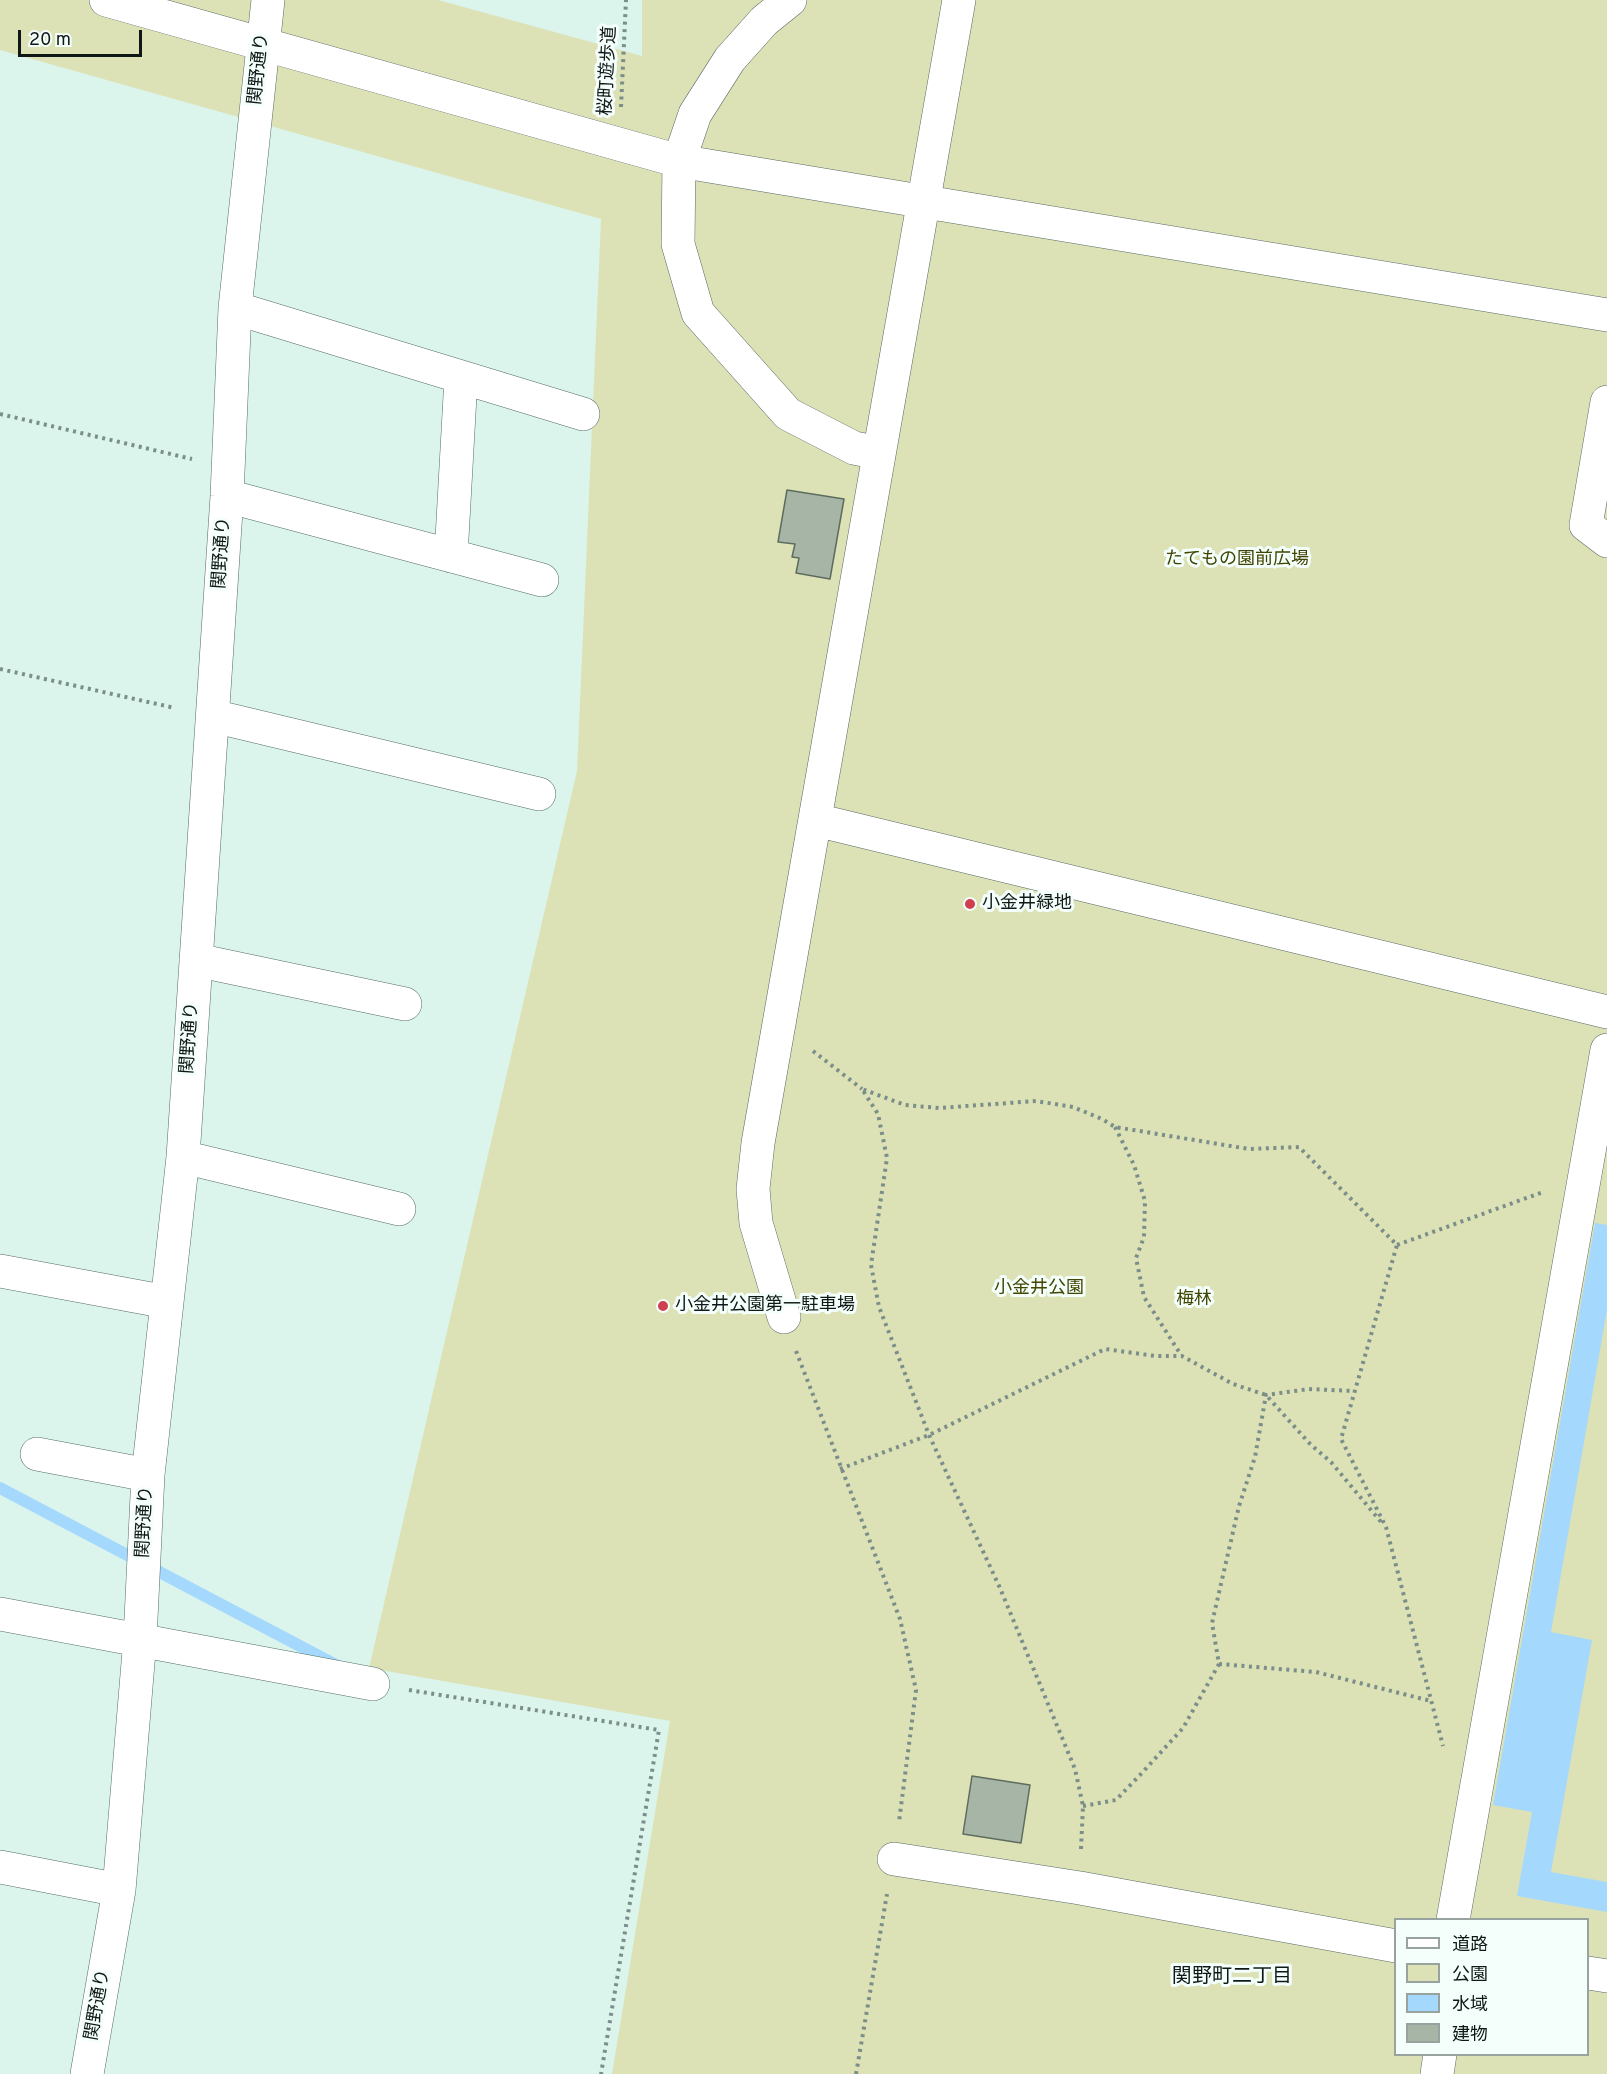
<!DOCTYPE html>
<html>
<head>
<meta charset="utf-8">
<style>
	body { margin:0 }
	#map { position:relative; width:1607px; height:2074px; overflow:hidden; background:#dbf5ed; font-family:Overpass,"Noto Sans JP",sans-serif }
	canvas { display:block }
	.legend { position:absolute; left:1394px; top:1918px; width:195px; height:138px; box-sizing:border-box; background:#f4fefb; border:2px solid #98a29f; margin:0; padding:8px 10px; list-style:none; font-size:18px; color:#0f1816 }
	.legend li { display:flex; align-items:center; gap:12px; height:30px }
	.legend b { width:30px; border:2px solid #98a29f }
	.scale { position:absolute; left:18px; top:30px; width:124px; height:27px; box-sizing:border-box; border:3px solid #0f1816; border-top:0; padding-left:8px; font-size:18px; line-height:21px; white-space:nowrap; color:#0f1816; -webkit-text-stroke:4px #f4fefb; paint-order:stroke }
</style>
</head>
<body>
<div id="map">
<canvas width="1607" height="2074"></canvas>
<ul class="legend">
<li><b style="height:8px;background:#fff"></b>道路</li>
<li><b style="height:16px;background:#dce2b6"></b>公園</li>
<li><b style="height:16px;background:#a5d8fd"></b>水域</li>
<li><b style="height:16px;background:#a6b5a5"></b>建物</li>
</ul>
<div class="scale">20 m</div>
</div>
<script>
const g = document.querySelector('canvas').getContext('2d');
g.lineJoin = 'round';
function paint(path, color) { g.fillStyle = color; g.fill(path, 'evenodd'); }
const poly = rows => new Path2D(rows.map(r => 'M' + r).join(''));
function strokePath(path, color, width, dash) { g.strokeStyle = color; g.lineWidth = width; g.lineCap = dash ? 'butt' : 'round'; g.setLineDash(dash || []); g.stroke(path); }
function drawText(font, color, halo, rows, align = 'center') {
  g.font = font + ' Overpass,"Noto Sans JP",sans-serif'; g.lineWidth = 6; g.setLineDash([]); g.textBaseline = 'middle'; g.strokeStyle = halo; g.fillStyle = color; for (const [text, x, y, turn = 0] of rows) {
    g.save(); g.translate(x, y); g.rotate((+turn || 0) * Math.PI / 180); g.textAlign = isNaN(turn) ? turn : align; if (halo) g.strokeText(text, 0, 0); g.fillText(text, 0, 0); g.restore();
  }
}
const green = poly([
	[0,0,438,0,642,56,642,0,1607,0,1607,2074,612,2074,670,1721,369,1668,577,771,601,219,0,50],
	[1396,1920,1588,1920,1588,2054,1396,2054]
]);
const water = poly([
	[1595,1223,1607,1225,1607,1310,1551,1632,1592,1640,1551,1872,1607,1882,1607,1912,1517,1896,1532,1812,1493,1805]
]);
const stream = poly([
	[0,1488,336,1665]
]);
const building = poly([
	[787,490,844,499,830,579,796,573,799,558,792,557,795,544,778,542,787,490],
	[972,1776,1030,1785,1021,1843,963,1834,972,1776]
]);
const path = poly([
	[621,107,626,0],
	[0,414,192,459],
	[0,669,175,708],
	[813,1051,862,1089],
	[1115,1127,1134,1165,1145,1201,1144,1237,1136,1258,1144,1297,1181,1355],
	[1397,1245,1543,1192],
	[796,1351,900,1619,916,1690,899,1822],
	[840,1469,929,1435,1105,1349,1155,1356,1182,1356,1233,1384,1266,1395,1311,1445,1331,1462,1381,1522],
	[1219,1664,1316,1672,1431,1701],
	[409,1690,659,1730,601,2074],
	[1083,1806,1116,1800,1140,1775,1183,1728,1219,1664,1212,1623,1239,1506,1255,1457,1266,1395,1309,1389,1353,1391],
	[1081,1849,1083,1806,1075,1769,1000,1588,929,1435,879,1307,871,1265,887,1158,878,1114,862,1089,905,1105,939,1108,1036,1101,1073,1107,1102,1119,1115,1127,1249,1149,1299,1147,1397,1245,1341,1439,1386,1527,1443,1746],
	[856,2074,887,1894]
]);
const minor = poly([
	[106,0,679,161,1607,315],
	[790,0,764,21,730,59,695,114,679,161,678,244,698,313,788,414,854,448,879,453],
	[235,308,583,414],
	[1607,402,1586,525,1607,541],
	[227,496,542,580],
	[451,556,461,378],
	[213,716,539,794],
	[816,820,1607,1012],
	[196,960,405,1004],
	[183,1157,399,1209],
	[0,1271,167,1302],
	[784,1317,756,1223,753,1189,758,1143,959,0],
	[37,1454,148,1475],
	[0,1614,373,1684],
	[894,1859,1080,1888,1396,1946],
	[0,1867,119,1890],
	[1453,1920,1607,1050],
	[1588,1973,1607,1976],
	[87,2074,119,1890,140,1639,148,1475,183,1157,227,496,235,308,268,0],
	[1437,2074,1440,2054]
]);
const markers = [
	[970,904,6,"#cf3f4f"],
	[663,1306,6,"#cf3f4f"]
];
const streetNames = [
	["関野通り",260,69,-84],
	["桜町遊歩道",609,71,-87],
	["関野通り",223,553,-86],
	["関野通り",191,1038,-86],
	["関野通り",146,1522,-87],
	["関野通り",99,2005,-80]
];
const parkNames = [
	["たてもの園前広場",1237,560],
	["小金井公園",1039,1289],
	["梅林",1194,1300]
];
const poiNames = [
	["小金井緑地",982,904],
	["小金井公園第一駐車場",675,1306]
];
const neighbourhoodNames = [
	["関野町二丁目",1232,1978]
];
paint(green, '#dce2b6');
paint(water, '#a5d8fd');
strokePath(stream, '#a5d8fd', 12);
paint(building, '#a6b5a5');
strokePath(building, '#5e6c5e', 1.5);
strokePath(minor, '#556c65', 34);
strokePath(path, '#7c8e89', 4, [3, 4.5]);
strokePath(minor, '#fff', 33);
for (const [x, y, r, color] of markers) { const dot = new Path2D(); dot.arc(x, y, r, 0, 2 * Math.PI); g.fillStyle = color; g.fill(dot); strokePath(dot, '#f4fefb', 2); }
drawText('18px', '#0f1816', '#f4fefb', streetNames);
drawText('18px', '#424603', '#f4fefb', parkNames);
drawText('18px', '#0f1816', '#f4fefb', poiNames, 'left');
drawText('20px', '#0f1816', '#f4fefb', neighbourhoodNames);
</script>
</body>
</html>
